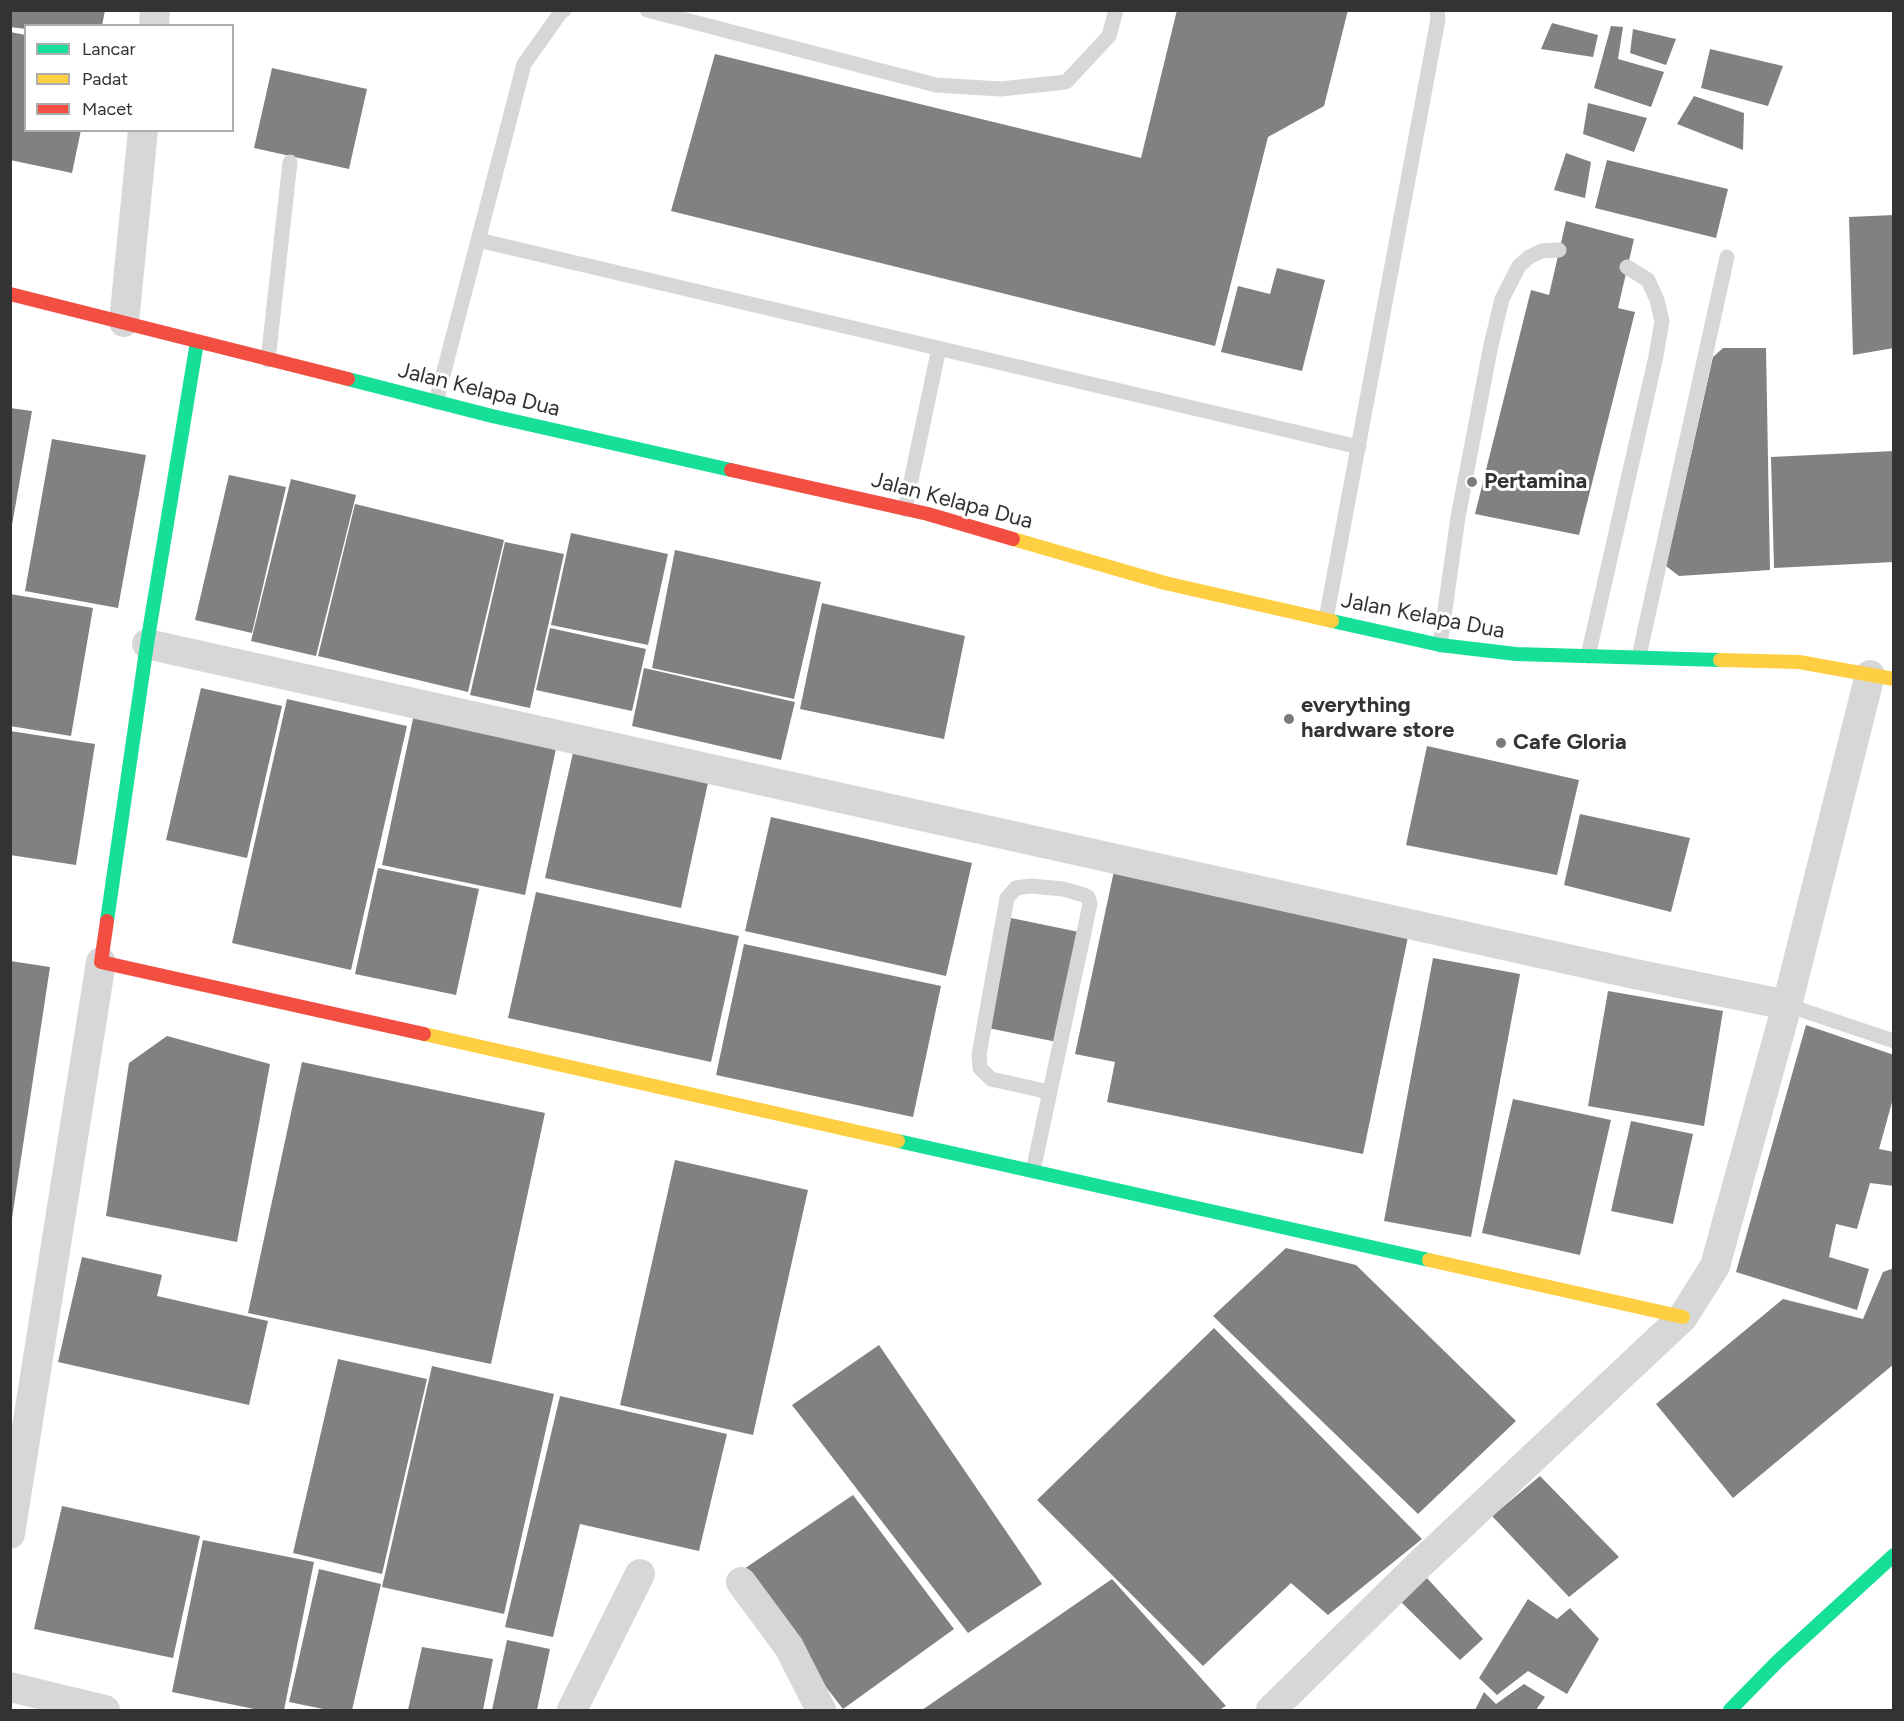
<!DOCTYPE html>
<html>
<head>
<meta charset="utf-8">
<style>
	body { margin:0 }
	#map { position:relative; width:1904px; height:1721px; overflow:hidden; background:#fff; font-family:Figtree,sans-serif }
	canvas { display:block }
	.frame { position:absolute; inset:0; border:12px solid #333; pointer-events:none }
	.legend { position:absolute; left:24px; top:24px; width:210px; height:108px; box-sizing:border-box; background:#fff; border:2px solid #adadad; margin:0; padding:8px 10px; list-style:none; font-size:18px; color:#333 }
	.legend li { display:flex; align-items:center; gap:12px; height:30px }
	.legend b { width:30px; border:2px solid #adadad }
</style>
</head>
<body>
<div id="map">
<canvas width="1904" height="1721"></canvas>
<div class="frame"></div>
<ul class="legend">
<li><b style="height:8px;background:#16e098"></b>Lancar</li>
<li><b style="height:8px;background:#ffcf43"></b>Padat</li>
<li><b style="height:8px;background:#f24e42"></b>Macet</li>
</ul>
</div>
<script>
const g = document.querySelector('canvas').getContext('2d');
g.lineJoin = 'round';
function paint(path, color) { g.fillStyle = color; g.fill(path, 'evenodd'); }
const poly = rows => new Path2D(rows.map(r => 'M' + r).join(''));
function strokePath(path, color, width, dash) { g.strokeStyle = color; g.lineWidth = width; g.lineCap = dash ? 'butt' : 'round'; g.setLineDash(dash || []); g.stroke(path); }
function drawText(font, color, halo, rows, align = 'center') {
  g.font = font + ' Figtree,sans-serif'; g.lineWidth = 6; g.setLineDash([]); g.textBaseline = 'middle'; g.strokeStyle = halo; g.fillStyle = color; for (const [text, x, y, turn = 0] of rows) {
    g.save(); g.translate(x, y); g.rotate((+turn || 0) * Math.PI / 180); g.textAlign = isNaN(turn) ? turn : align; if (halo) g.strokeText(text, 0, 0); g.fillText(text, 0, 0); g.restore();
  }
}
const building = poly([
	[10,10,105,10,102,26,26,26,26,29,10,27],
	[1177,10,1348,10,1324,106,1268,137,1215,346,671,211,715,54,1141,158],
	[1552,23,1598,35,1593,57,1541,49],
	[1611,26,1623,27,1618,59,1664,72,1651,107,1594,88],
	[1633,29,1676,39,1666,65,1630,53],
	[10,32,26,35,26,130,81,130,72,173,10,160],
	[1710,49,1783,66,1768,106,1701,88],
	[272,68,367,89,349,169,254,148],
	[1694,96,1744,113,1743,150,1677,124],
	[1588,103,1647,118,1634,152,1583,134],
	[1566,153,1591,162,1585,198,1554,190],
	[1607,160,1728,189,1716,238,1595,208],
	[1894,215,1894,348,1853,355,1849,217],
	[1566,221,1634,239,1618,308,1635,312,1579,535,1475,514,1531,290,1549,295],
	[1277,268,1325,280,1302,371,1221,352,1238,286,1270,294],
	[1723,348,1766,348,1770,570,1679,576,1666,566,1713,357],
	[10,408,32,411,12,525,10,525],
	[52,439,146,455,118,608,25,591],
	[1894,451,1894,562,1774,568,1771,457],
	[229,475,286,487,252,633,195,620],
	[291,479,356,495,316,656,251,641],
	[355,504,504,540,468,692,318,656],
	[571,533,668,554,648,645,551,625],
	[505,542,564,554,530,708,470,695],
	[675,550,821,582,794,699,652,668],
	[10,594,93,608,71,736,10,726],
	[822,603,965,636,944,739,800,709],
	[550,628,646,649,632,711,536,690],
	[644,668,795,702,781,760,632,726],
	[201,688,282,706,247,858,166,840],
	[287,699,407,726,351,970,232,943],
	[414,714,557,744,525,895,382,865],
	[10,731,95,744,76,865,10,855],
	[1427,746,1579,780,1557,875,1406,845],
	[574,748,709,778,681,908,545,878],
	[1580,814,1690,838,1671,912,1564,885],
	[771,817,972,863,946,976,745,931],
	[378,868,479,889,456,995,355,974],
	[1114,871,1409,932,1363,1154,1107,1102,1115,1062,1075,1054],
	[536,892,739,936,711,1062,508,1018],
	[1011,918,1079,932,1057,1042,988,1028],
	[744,944,941,986,913,1117,716,1075],
	[1433,958,1520,974,1471,1237,1384,1221],
	[10,961,50,967,12,1218,10,1218],
	[1608,991,1723,1011,1704,1126,1588,1106],
	[1806,1025,1894,1055,1894,1095,1879,1149,1894,1152,1894,1186,1870,1183,1857,1229,1836,1224,1829,1257,1869,1269,1857,1310,1736,1272],
	[167,1036,270,1064,237,1242,106,1216,129,1063],
	[302,1062,545,1113,491,1364,248,1313],
	[1513,1099,1611,1120,1580,1255,1482,1233],
	[1631,1121,1693,1134,1673,1224,1611,1211],
	[675,1160,808,1190,753,1435,620,1405],
	[1286,1248,1356,1265,1516,1421,1418,1514,1213,1316],
	[82,1257,162,1275,157,1296,268,1321,249,1405,58,1362],
	[1894,1268,1894,1364,1733,1498,1656,1404,1783,1299,1863,1319,1883,1272],
	[1214,1328,1422,1539,1328,1615,1291,1583,1203,1666,1037,1500],
	[879,1345,1042,1584,968,1633,792,1405],
	[338,1359,427,1379,382,1574,293,1553],
	[432,1366,554,1394,504,1614,382,1587],
	[560,1396,727,1434,699,1551,580,1524,553,1637,505,1627],
	[1540,1476,1619,1557,1569,1597,1492,1516],
	[853,1495,954,1629,843,1709,738,1573],
	[62,1506,200,1536,173,1658,34,1629],
	[203,1540,314,1562,284,1710,259,1710,172,1692],
	[319,1569,381,1584,352,1710,328,1710,289,1702],
	[1426,1577,1483,1639,1460,1660,1399,1600],
	[1112,1579,1226,1706,1219,1710,922,1710],
	[1528,1599,1557,1619,1570,1608,1599,1639,1567,1694,1528,1671,1497,1695,1479,1678],
	[507,1640,550,1649,537,1710,492,1710],
	[422,1647,493,1659,483,1710,408,1710],
	[1524,1684,1545,1697,1536,1710,1475,1710,1484,1692,1496,1704]
]);
const lane = poly([
	[647,10,936,85,1001,89,1066,82,1109,36,1116,10],
	[478,240,1359,447],
	[268,360,290,162],
	[436,402,524,64,561,12,564,10],
	[905,509,939,348],
	[1326,619,1438,19,1437,10],
	[1440,645,1458,517,1491,345,1502,299,1519,266,1529,257,1542,251,1559,250],
	[1588,656,1656,356,1662,321,1657,300,1648,280,1627,267],
	[1639,656,1727,257],
	[1787,1005,1894,1041],
	[1033,1171,1090,904,1088,897,1084,895,1063,889,1031,886,1016,888,1007,898,979,1055,980,1068,991,1079,1049,1092]
]);
const street = poly([
	[154,26,155,10],
	[124,322,143,130],
	[147,644,1630,973,1787,1005],
	[10,1534,101,962],
	[741,1582,789,1647,821,1710],
	[10,1687,105,1710],
	[572,1710,640,1574],
	[1271,1710,1419,1565,1683,1317,1715,1266,1787,1005,1870,675]
]);
const fast = poly([
	[348,379,492,416,731,470],
	[1332,621,1440,645,1516,654,1720,660],
	[107,921,147,644,197,342],
	[898,1141,1429,1260],
	[1730,1710,1777,1662,1894,1555]
]);
const slow = poly([
	[1013,539,1165,583,1332,621],
	[1720,660,1799,662,1894,679],
	[424,1034,898,1141],
	[1429,1260,1683,1317]
]);
const jam = poly([
	[10,294,348,379],
	[731,470,928,514,1013,539],
	[107,921,101,962,424,1034]
]);
const markers = [
	[1472,482,6,"#7a7a7a"],
	[1289,719,6,"#7a7a7a"],
	[1501,743,6,"#7a7a7a"]
];
const streetNames = [
	["Jalan Kelapa Dua",479,390,14],
	["Jalan Kelapa Dua",952,501,15],
	["Jalan Kelapa Dua",1423,616,11]
];
const poiNames = [
	["Pertamina",1484,482],
	["everything",1301,706],
	["hardware store",1301,731],
	["Cafe Gloria",1513,743]
];
paint(building, '#818181');
strokePath(lane, '#d7d7d7', 15);
strokePath(street, '#d7d7d7', 30);
strokePath(fast, '#16e098', 14);
strokePath(slow, '#ffcf43', 14);
strokePath(jam, '#f24e42', 14);
for (const [x, y, r, color] of markers) { const dot = new Path2D(); dot.arc(x, y, r, 0, 2 * Math.PI); g.fillStyle = color; g.fill(dot); strokePath(dot, '#fff', 2); }
drawText('22px', '#333', '#fff', streetNames);
drawText('bold 22px', '#333', '#fff', poiNames, 'left');
</script>
</body>
</html>
